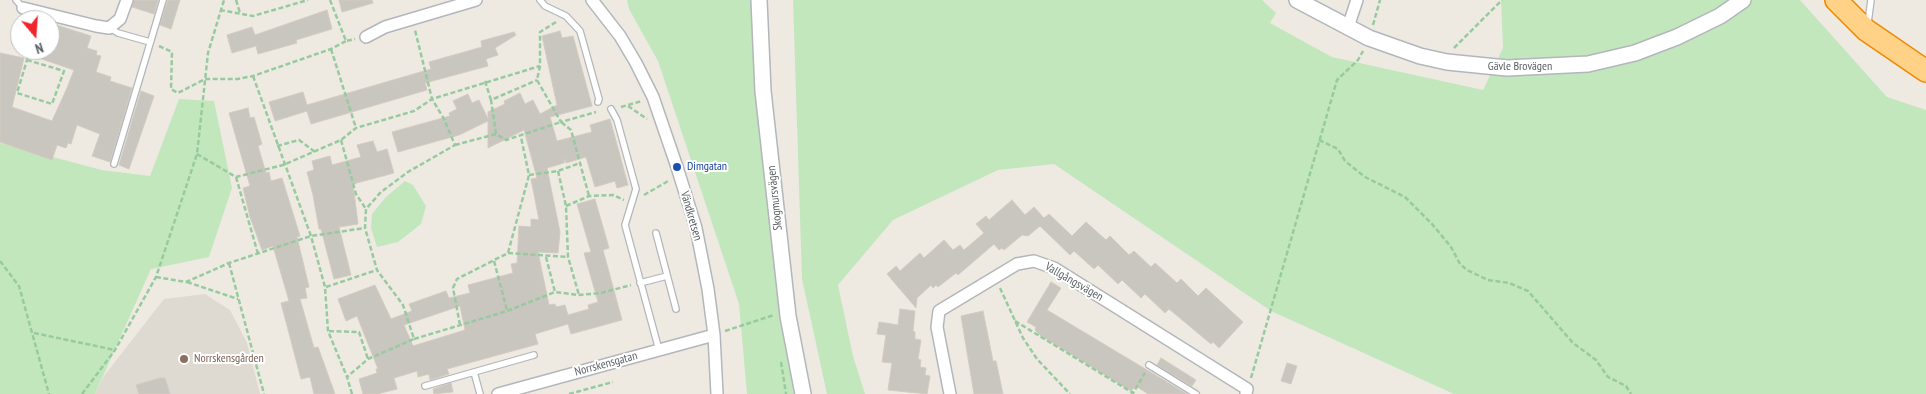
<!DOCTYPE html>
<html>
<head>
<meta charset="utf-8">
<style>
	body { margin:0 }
	#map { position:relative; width:1926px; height:394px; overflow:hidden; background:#eeeae2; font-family:"PT Sans Narrow",sans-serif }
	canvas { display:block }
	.north { position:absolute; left:10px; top:10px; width:50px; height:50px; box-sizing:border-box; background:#fff; border:1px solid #bdbfc1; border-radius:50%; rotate:162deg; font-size:14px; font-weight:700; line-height:20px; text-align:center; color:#5b6064 }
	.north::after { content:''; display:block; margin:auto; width:18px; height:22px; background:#f0262f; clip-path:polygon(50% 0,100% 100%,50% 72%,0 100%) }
</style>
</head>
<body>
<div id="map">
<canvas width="1926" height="394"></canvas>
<div class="north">N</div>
</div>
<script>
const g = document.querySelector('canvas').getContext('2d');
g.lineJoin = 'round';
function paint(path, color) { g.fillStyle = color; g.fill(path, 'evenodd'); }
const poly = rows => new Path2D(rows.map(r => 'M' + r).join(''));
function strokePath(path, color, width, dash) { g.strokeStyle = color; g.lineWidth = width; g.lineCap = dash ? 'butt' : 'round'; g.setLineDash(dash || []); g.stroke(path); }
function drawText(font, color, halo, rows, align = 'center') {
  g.font = font + ' "PT Sans Narrow",sans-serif'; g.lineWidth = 4; g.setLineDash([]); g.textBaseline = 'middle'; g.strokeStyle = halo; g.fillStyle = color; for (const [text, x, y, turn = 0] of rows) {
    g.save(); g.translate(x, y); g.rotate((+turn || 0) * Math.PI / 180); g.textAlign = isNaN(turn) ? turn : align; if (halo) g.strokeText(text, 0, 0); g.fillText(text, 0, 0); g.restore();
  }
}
const education = poly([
	[205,294,230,310,247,343,260,394,95,394,104,376,164,299]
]);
const green = poly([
	[627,0,754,0,755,68,778,295,796,394,747,394,739,304,658,61,629,9],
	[793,0,1262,0,1276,13,1270,23,1332,57,1483,90,1503,48,1501,0,1800,0,1887,97,1926,110,1926,394,1454,394,1271,311,1054,164,998,170,893,220,838,285,853,356,865,394,827,394,802,279],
	[179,99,214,101,232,188,209,257,151,269,95,394,0,394,0,143,102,170,150,176],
	[405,181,413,185,426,206,421,224,398,242,377,247,371,228,372,214,386,197]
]);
const building = poly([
	[134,0,158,0,154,14,132,7,134,0],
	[168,0,180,0,171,29,160,25,168,0],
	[339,0,372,0,373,3,342,12,339,0],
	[327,10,332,29,296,40,297,43,258,54,256,46,232,53,227,35,252,27,255,35,327,10],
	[50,23,91,36,87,48,97,51,96,55,101,56,96,72,111,77,110,81,132,88,110,162,92,156,100,134,77,125,71,144,68,143,66,148,57,145,52,160,0,142,0,53,24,58,12,107,52,121,67,88,74,70,21,52,21,50,50,50,50,23],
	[560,31,562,38,573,36,592,106,550,117,557,141,592,132,590,125,610,119,628,185,617,188,615,181,595,187,586,157,566,163,565,159,564,163,547,168,560,232,558,253,538,252,549,305,555,304,556,307,565,305,568,315,589,309,588,305,598,302,584,253,591,252,577,204,595,199,609,248,603,250,622,320,571,334,568,324,535,334,538,344,447,369,449,374,430,380,429,374,418,377,417,371,394,378,397,389,377,394,363,394,359,379,377,373,376,369,378,369,357,316,346,321,338,299,375,285,391,319,412,311,409,304,446,291,449,298,470,293,468,285,513,273,511,264,517,263,519,226,531,227,531,219,539,220,531,179,537,178,524,130,488,148,488,121,459,135,398,152,392,132,450,116,449,113,457,109,453,101,468,94,472,103,479,100,488,119,488,112,505,104,504,101,520,93,525,104,533,100,540,114,557,105,542,36,560,31],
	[460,306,465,330,413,346,404,325,460,306],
	[514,32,516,35,495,48,498,55,486,59,488,66,425,83,427,90,311,124,307,111,275,121,269,102,303,92,307,105,431,69,429,62,482,47,481,41,514,32],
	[141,91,154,96,129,169,119,165,141,91],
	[248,108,250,118,254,117,262,144,258,146,266,173,269,172,271,181,282,178,300,236,297,237,309,287,305,288,307,298,300,299,314,348,318,347,335,394,314,394,310,377,301,379,281,303,289,301,273,246,262,250,250,217,243,188,250,186,229,113,248,108],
	[373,141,377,152,387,149,394,173,353,184,358,224,339,227,351,275,334,279,321,229,319,229,313,195,307,172,314,170,312,161,330,156,332,165,361,157,357,145,373,141],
	[1012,200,1025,215,1034,207,1044,218,1049,214,1072,236,1086,222,1106,240,1110,236,1129,255,1134,251,1151,267,1155,263,1177,283,1181,279,1198,296,1206,288,1243,322,1219,348,1213,342,1211,344,1169,309,1165,313,1145,294,1141,298,1122,280,1118,284,1098,265,1094,269,1074,251,1070,255,1040,226,1028,236,1022,235,1004,250,1002,248,999,250,994,244,958,275,956,273,938,287,936,285,933,288,931,285,917,298,916,308,887,274,896,266,900,271,920,253,924,258,944,240,953,250,960,245,964,250,984,233,976,224,986,216,989,220,1012,200],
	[1051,282,1061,288,1047,310,1187,394,1148,394,1136,386,1131,391,1040,335,1035,330,1036,327,1027,322,1051,282],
	[900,309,915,311,913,331,915,332,915,339,921,340,918,359,921,360,920,367,926,368,925,375,930,376,927,394,888,390,892,363,882,362,886,335,877,334,879,322,898,325,900,309],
	[983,311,993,361,996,361,1003,394,974,394,961,316,983,311],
	[1161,358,1196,380,1192,386,1157,365,1161,358],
	[1287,363,1297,366,1291,384,1281,381,1287,363],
	[160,378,165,378,170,394,139,394,136,385,160,378],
	[451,383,453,392,434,394,433,389,451,383]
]);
const path = poly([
	[236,0,240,13],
	[330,0,346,41,355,39],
	[220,10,253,16,308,0],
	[556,22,540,32,540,66,537,80,561,122,596,112],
	[1373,25,1380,0],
	[159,46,172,52,171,89,178,93,205,79,238,79,253,76,331,49,346,41],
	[1454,48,1502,0],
	[331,49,356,128],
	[27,50,27,60,17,93,52,104,64,71,27,60],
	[253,76,311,236,325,287,328,331,347,377],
	[485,81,491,100],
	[628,106,647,119],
	[621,107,642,101],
	[496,134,491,100,537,80],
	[341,140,356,194,366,209],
	[1319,140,1338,149,1345,161,1365,177,1405,197,1432,224,1451,247,1460,264,1467,270,1488,280,1509,283,1528,291,1573,343,1596,360,1608,377,1626,386,1631,394],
	[455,145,496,134,506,140,561,122,571,130,589,196],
	[277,146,299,140,315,152],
	[197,154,236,177,283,165,341,140,356,128,414,111,432,99,540,66],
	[558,171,566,206,568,257,579,295],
	[529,175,558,171,580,163],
	[236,177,258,254],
	[644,195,670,180],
	[566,206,589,196,613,195,624,200],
	[508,253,568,257],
	[546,257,555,292],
	[0,261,19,286,49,394],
	[494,261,507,310],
	[229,263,264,394],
	[156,277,186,282,229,263,311,236,365,228],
	[187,282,238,299],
	[326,287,377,270],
	[1000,288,1023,338,1037,359,1070,394],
	[1015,321,1133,393,1145,373],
	[460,325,453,288,457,279,508,253,529,175,521,137],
	[329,331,359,332,368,359],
	[725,331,774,315],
	[34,333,115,350],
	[414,339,507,311,555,292,579,295,601,293,631,285],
	[781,362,786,394],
	[1251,378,1337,80,1358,60,1363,51],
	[82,394,115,350,156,277,197,154,208,53,224,0],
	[352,394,347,377,368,359,414,339,403,305,377,270,365,228,366,209,381,192,408,172,455,145,444,119,432,99,415,30],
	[569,394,613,382]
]);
const service = poly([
	[16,0,23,8],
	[540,0,545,6,566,16,580,31,599,99,598,102],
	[1868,23,1871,0],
	[110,28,118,33,150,42],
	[611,109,617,120,636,189,625,225,659,350],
	[114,164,163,0],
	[656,233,676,309],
	[640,283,667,276],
	[1149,365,1196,394],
	[474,372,480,394],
	[425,386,534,355]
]);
const minor = poly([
	[592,0,620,36,636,63,653,97,677,167,696,228,708,289,714,335,717,394],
	[23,8,96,26,109,28,120,19,127,0],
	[1348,27,1357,0],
	[366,37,385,27,476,0],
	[498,394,714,335],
	[950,394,937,327,939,311,1017,264,1034,261,1054,268,1247,389,1246,394]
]);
const tertiary = poly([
	[759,0,763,91,788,316,803,394],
	[1297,0,1369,38,1420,56,1447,62,1507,68,1588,64,1635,53,1677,37,1720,16,1743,0]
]);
const motorway = poly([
	[1836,0,1866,30,1926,71]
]);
const markers = [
	[677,167,5,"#1a4fb4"],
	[184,359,5,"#8d6e63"]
];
const streetNames = [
	["Gävle Brovägen",1520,67],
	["Skogmursvägen",775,198,-96],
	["Vändkretsen",691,216,74],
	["Vallgångsvägen",1074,282,30],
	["Norrskensgatan",606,364,-15]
];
const transitNames = [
	["Dimgatan",687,167]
];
const educationNames = [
	["Norrskensgården",194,359]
];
paint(education, '#ded9d1');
paint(green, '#c2e7bd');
paint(building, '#c9c5bf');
strokePath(building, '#d3cbc0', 1);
strokePath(service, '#b3b6ba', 8);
strokePath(minor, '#b3b6ba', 14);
strokePath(tertiary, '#b3b6ba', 18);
strokePath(motorway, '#f08800', 24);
strokePath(path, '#98caa0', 2.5, [5, 2.5]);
strokePath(service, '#fff', 5.5);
strokePath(minor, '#fff', 11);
strokePath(tertiary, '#fff', 15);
strokePath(motorway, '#ffd288', 21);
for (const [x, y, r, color] of markers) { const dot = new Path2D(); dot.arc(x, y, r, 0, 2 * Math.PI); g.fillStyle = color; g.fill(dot); strokePath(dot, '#fff', 2); }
drawText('12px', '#5b6064', '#fff', streetNames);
drawText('12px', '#164399', '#fff', transitNames, 'left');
drawText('12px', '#785e54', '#fff', educationNames, 'left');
</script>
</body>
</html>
